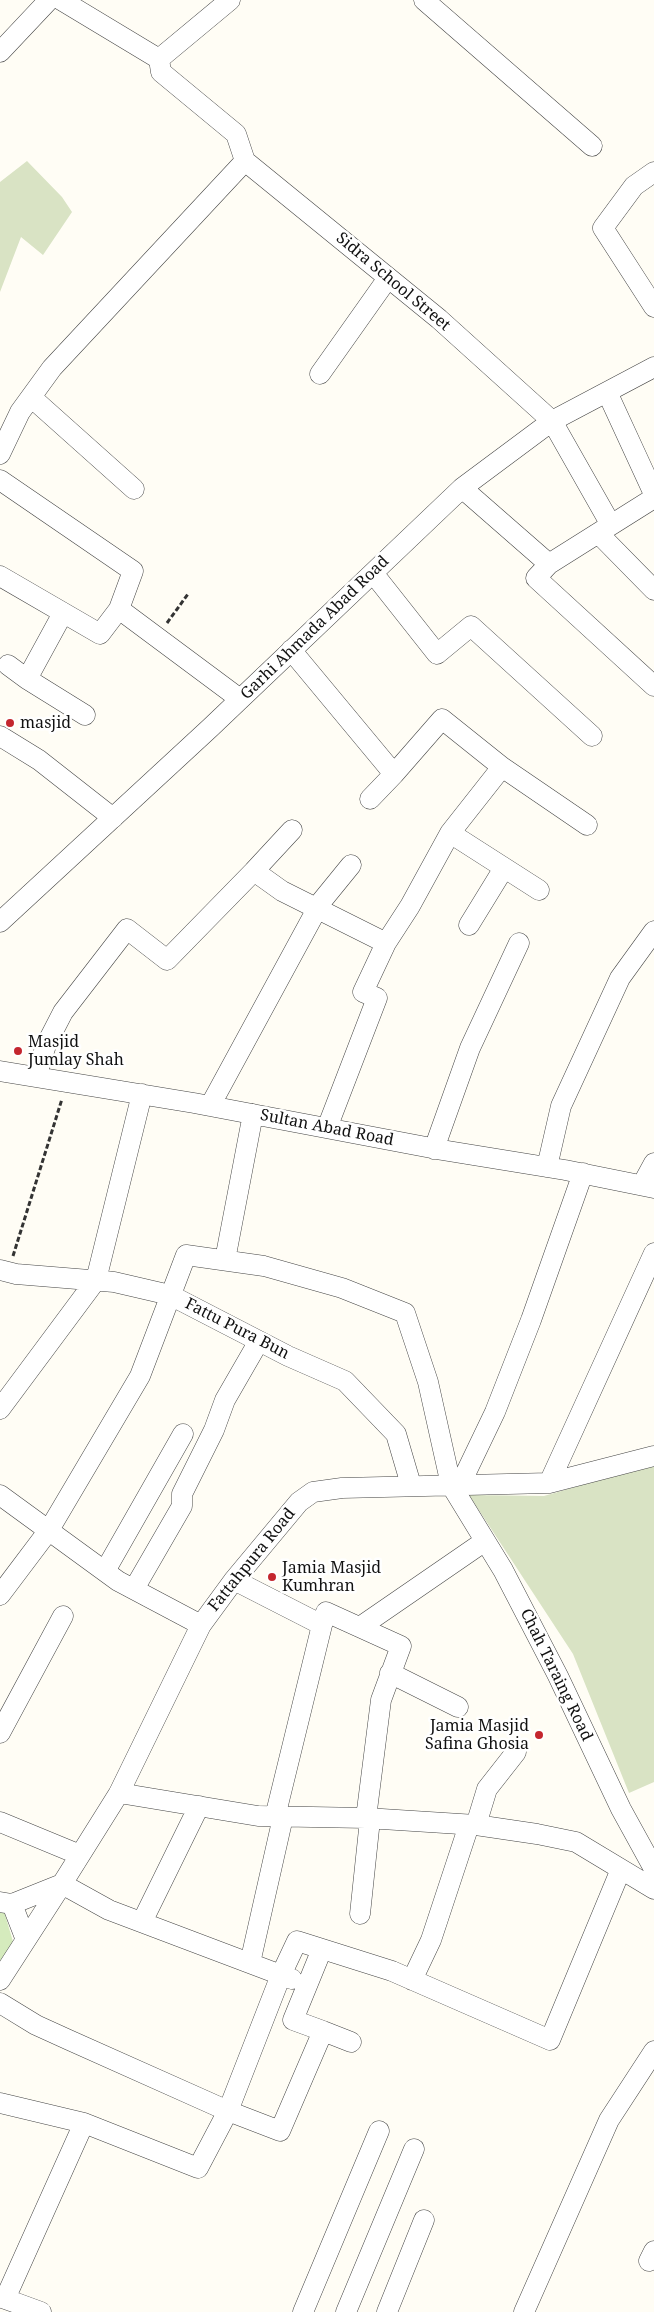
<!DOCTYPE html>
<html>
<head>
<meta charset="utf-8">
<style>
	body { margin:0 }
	canvas { display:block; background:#fffdf5 }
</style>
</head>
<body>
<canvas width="654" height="2312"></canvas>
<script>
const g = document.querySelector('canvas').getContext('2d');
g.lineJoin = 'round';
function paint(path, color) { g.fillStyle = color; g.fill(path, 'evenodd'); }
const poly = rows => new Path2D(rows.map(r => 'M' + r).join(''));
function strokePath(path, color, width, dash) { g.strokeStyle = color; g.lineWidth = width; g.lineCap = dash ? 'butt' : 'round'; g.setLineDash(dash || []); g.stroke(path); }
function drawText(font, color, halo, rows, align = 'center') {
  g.font = font + ' "Noto Serif",serif'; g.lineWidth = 5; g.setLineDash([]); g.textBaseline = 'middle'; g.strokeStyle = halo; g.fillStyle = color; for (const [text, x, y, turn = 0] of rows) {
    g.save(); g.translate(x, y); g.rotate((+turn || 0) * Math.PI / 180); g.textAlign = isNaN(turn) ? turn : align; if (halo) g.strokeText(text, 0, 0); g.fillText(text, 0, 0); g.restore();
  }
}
const green = poly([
	[0,1910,4,1911,14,1945,0,1968]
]);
const cemetery = poly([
	[27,161,62,197,72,212,43,255,21,237,0,292,0,182],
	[654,1464,654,1782,629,1793,573,1654,469,1495,544,1496]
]);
const path = poly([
	[167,623,188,594],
	[13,1256,62,1099]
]);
const minor = poly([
	[61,0,159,59],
	[424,0,592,146],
	[0,52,49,0],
	[159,59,161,72,236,134,245,161,439,319,552,421,611,525],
	[159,59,230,0],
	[654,172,634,186,603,228,654,307],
	[320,374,388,278],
	[607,392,654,494],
	[31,397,134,489],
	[0,454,20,412,52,368,245,161],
	[0,480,133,571,119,609,240,699],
	[462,488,549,564,536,578,654,686],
	[598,533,654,590],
	[549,564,654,498],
	[373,573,437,654,471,626,592,736],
	[0,576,100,634,119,609],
	[291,650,394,774,442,719,502,767],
	[8,665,27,679,85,715],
	[27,679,63,613],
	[0,736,39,760,113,818],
	[370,799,394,774],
	[450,833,539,890],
	[254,871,292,830],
	[316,908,351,865],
	[0,922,210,728,462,488,552,421,654,367],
	[469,925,504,868],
	[386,943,410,906,450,833,502,767,587,825],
	[0,1071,194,1103,442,1150,565,1170,654,1188],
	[36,1077,46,1045,63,1012,127,929,167,960,254,871,282,891,386,943,363,992,377,998,327,1128],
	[210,1106,317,909],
	[434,1149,470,1048,519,943],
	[547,1167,561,1106,620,978,654,931],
	[642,1185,654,1163],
	[225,1260,253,1114],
	[0,1270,16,1274,114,1282,170,1295,288,1356,345,1381,396,1434,411,1485],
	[0,1409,96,1280,142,1094],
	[549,1483,654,1253],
	[460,1485,495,1412,531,1320,583,1173],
	[0,1495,118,1581,201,1625],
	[105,1571,183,1434],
	[234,1580,322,1625,326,1612,401,1646,381,1700,366,1818,369,1829,360,1914],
	[134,1589,182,1506,182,1494,214,1430,225,1400,259,1341],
	[0,1595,49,1530,140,1376,186,1255,264,1266,342,1288,405,1313,428,1382,451,1485,503,1570,558,1676,621,1809,654,1869],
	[360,1627,485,1541],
	[390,1673,458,1707],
	[0,1733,63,1616],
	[119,1793,258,1816,366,1818,476,1825,537,1834,576,1842,654,1889],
	[275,1817,322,1625],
	[0,1822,80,1855],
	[476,1825,487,1789,516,1752],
	[0,1902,12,1904,62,1884,119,1793,201,1625,234,1580,299,1502,313,1492,342,1488,549,1483,654,1456],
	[12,1904,26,1940],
	[142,1922,199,1806],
	[250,1963,283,1817],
	[0,1980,62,1884,109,1910,281,1975,297,1941,392,1971,550,2040,621,1869],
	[412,1980,431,1940,469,1825],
	[0,2003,36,2025,69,2040,228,2111,280,2131,323,2031,293,2020,322,1949],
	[323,2031,351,2042],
	[0,2103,84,2123,198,2168,228,2111,281,1975,292,1979],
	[649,2261,654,2251],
	[0,2297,41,2312],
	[5,2299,84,2123],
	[303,2312,379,2131],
	[346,2312,414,2149],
	[387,2312,424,2220],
	[524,2312,609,2120,654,2051]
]);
const markers = [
	[10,723,5,"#c4262e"],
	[18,1051,5,"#c4262e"],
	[272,1577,5,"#c4262e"],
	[539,1735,5,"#c4262e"]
];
const streetNames = [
	["Sidra School Street",393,282,40],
	["Garhi Ahmada Abad Road",315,628,-44],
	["Sultan Abad Road",327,1128,11],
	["Fattu Pura Bun",237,1329,27],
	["Fattahpura Road",252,1560,-51],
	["Chah Taraing Road",556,1675,64]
];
const poiNames = [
	["masjid",20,723],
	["Masjid",28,1042],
	["Jumlay Shah",28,1060],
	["Jamia Masjid",282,1568],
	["Kumhran",282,1586],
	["Jamia Masjid",529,1726,"right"],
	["Safina Ghosia",529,1744,"right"]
];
paint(green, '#d5ebbd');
paint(cemetery, '#d9e3c4');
strokePath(minor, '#444', 21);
strokePath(path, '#333', 3, [5, 2.5]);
strokePath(minor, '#fff', 20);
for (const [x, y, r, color] of markers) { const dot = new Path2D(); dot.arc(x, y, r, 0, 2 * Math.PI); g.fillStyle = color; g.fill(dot); strokePath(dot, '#fff', 2); }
drawText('16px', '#111', '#fff', streetNames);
drawText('16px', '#111', '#fff', poiNames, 'left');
</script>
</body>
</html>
